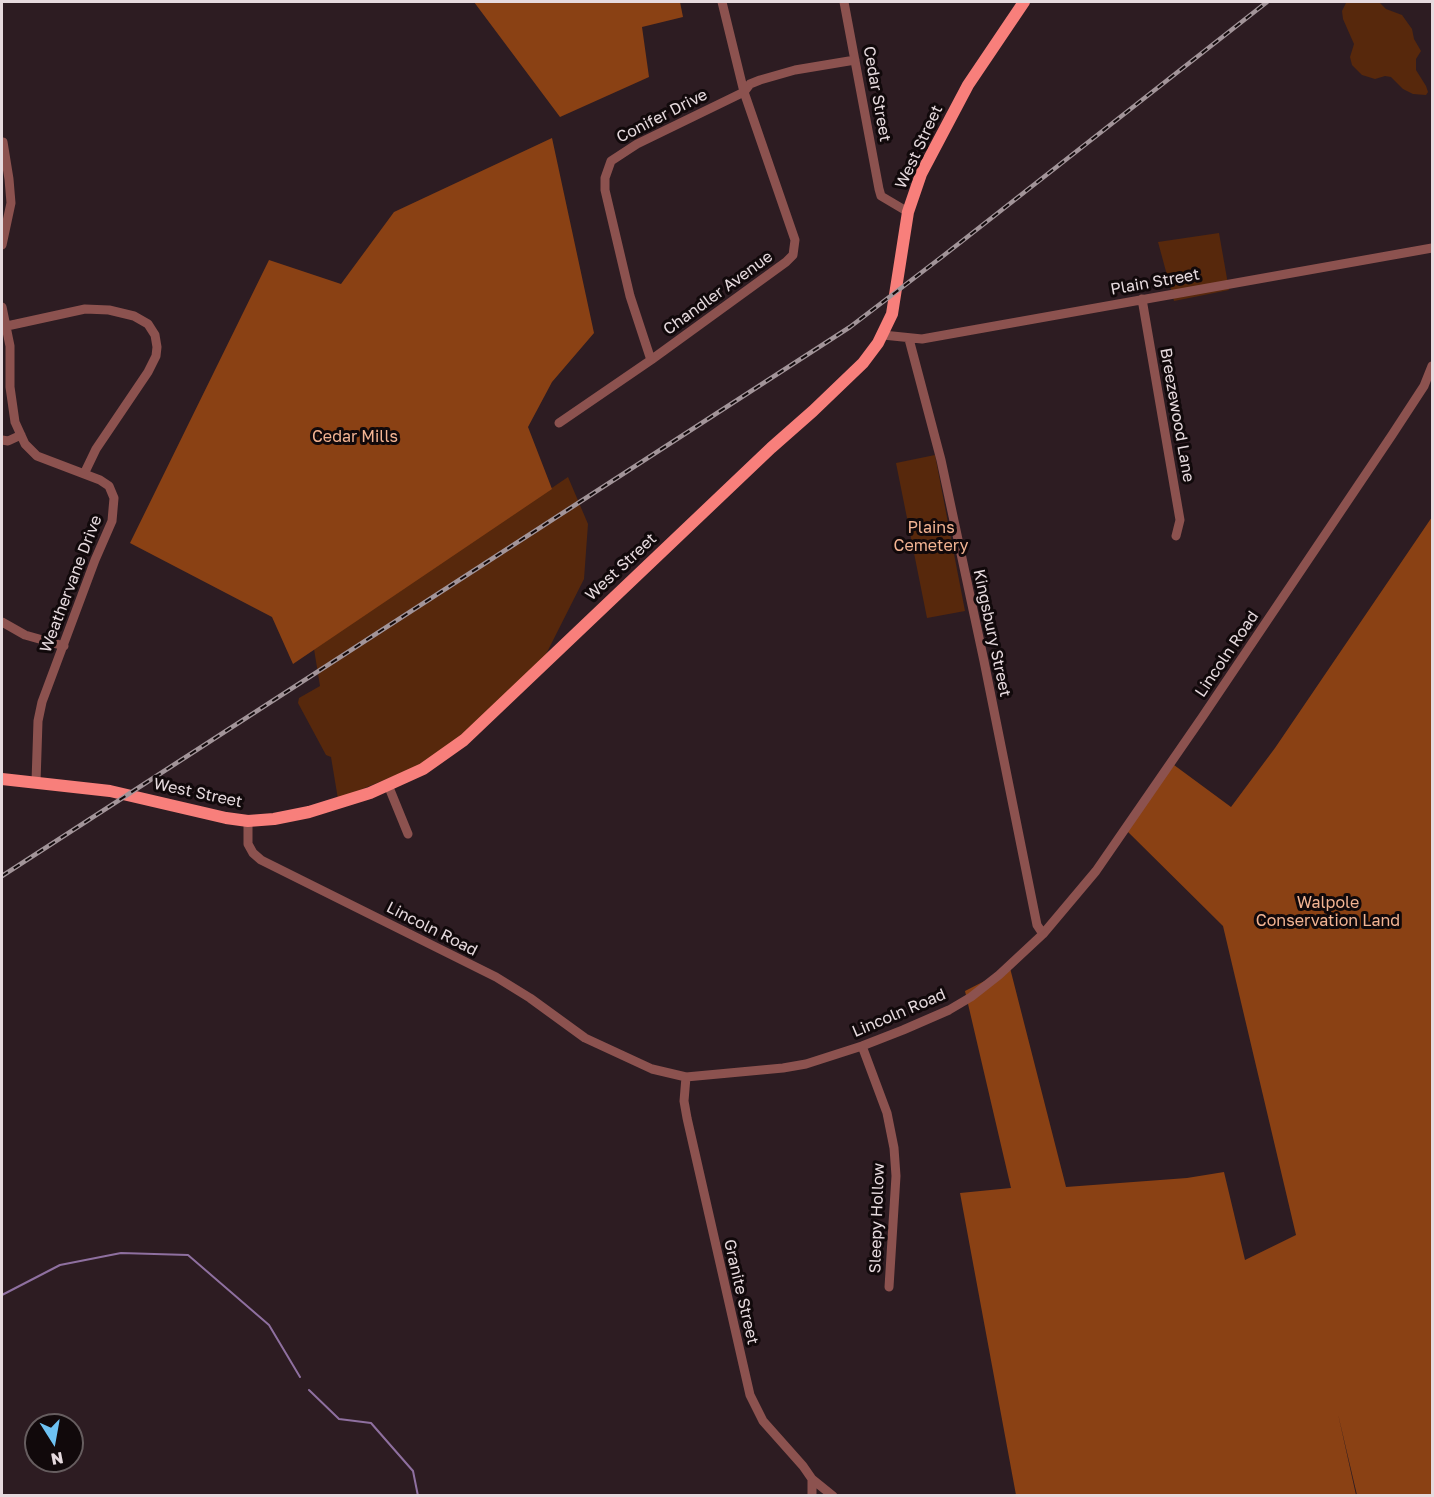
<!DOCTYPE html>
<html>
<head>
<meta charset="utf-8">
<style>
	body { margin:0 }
	#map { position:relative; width:1434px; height:1497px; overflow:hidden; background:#2d1c22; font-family:"Golos Text",sans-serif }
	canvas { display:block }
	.frame { position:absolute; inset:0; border:3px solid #e6dade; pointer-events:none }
	.north { position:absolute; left:24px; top:1413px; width:60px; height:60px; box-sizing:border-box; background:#11090b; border:2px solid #665d5f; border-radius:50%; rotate:169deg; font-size:16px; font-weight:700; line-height:24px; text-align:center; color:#e6dade }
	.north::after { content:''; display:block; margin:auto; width:21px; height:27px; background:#6ec2f3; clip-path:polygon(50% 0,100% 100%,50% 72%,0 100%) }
</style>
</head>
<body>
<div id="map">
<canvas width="1434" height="1497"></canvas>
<div class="frame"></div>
<div class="north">N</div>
</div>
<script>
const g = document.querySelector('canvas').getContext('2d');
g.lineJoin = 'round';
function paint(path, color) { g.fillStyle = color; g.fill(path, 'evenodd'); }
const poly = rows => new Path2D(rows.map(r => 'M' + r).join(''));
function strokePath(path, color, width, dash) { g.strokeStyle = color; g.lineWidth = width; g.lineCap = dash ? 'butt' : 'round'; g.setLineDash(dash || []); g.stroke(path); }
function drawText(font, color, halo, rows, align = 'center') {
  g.font = font + ' "Golos Text",sans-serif'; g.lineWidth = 6; g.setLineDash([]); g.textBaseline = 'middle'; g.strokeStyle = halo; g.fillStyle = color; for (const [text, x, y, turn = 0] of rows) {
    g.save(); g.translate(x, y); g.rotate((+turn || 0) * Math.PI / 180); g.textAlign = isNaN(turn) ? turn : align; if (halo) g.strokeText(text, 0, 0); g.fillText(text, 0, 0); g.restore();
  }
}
const green = poly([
	[1351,2,1379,2,1386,9,1402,15,1412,29,1414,39,1421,51,1416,59,1416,70,1426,86,1428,92,1426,95,1413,94,1403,89,1391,77,1385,76,1375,79,1362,75,1352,65,1350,57,1354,44,1343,19,1342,11,1346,3],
	[1219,233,1229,290,1174,301,1158,242],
	[935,455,965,611,927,618,896,463],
	[568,477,588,524,584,579,534,678,462,744,416,767,338,799,331,757,326,755,298,703,299,698,320,686,314,649]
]);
const forest = poly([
	[474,2,680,2,683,17,642,27,649,77,560,117],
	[552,138,594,333,552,382,528,427,552,489,293,664,272,617,130,543,269,260,341,284,394,212],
	[1432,517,1432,1495,1357,1495,1338,1414,1356,1495,1016,1495,960,1193,1011,1188,965,991,1010,968,1066,1187,1187,1178,1224,1172,1245,1260,1296,1235,1223,926,1125,829,1174,765,1231,807,1275,748]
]);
const stream = poly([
	[2,1295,60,1265,121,1253,188,1255,269,1325,300,1377],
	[309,1390,339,1419,371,1423,413,1471,418,1496]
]);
const minor = poly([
	[844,2,879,189,881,196,908,212],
	[2,245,11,203,9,179,3,142],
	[1142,299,1180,520,1176,536],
	[2,307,10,346,10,387,15,422,25,444,37,456,100,480,109,486,114,498,112,521,95,560,42,702,38,721,36,782],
	[7,326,85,309,109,310,134,316,148,324,155,335,157,347,156,356,148,372,96,449,84,474],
	[883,335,922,339,1432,248],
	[909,339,941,460,984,661,1037,925,1043,934],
	[651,360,630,296,605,190,605,178,611,161,637,144,744,92,750,84,760,80,795,70,855,60],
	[559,423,651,360,786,262,793,255,795,240,744,92,722,2],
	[2,440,8,441,21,435],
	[2,622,25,635,64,646],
	[388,785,408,834],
	[248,821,248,844,253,853,261,860,496,977,530,998,585,1038,652,1069,686,1077,783,1068,806,1064,862,1046,903,1030,949,1010,971,997,999,975,1043,934,1096,871,1203,716,1392,435,1424,386,1432,366],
	[862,1046,887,1113,894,1148,896,1176,889,1287],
	[686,1077,684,1101,687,1118,750,1395,763,1421,803,1466,812,1479,812,1496],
	[812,1479,833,1496]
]);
const major = poly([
	[2,779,110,791,226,818,248,821,274,819,309,812,370,793,423,769,464,740,771,448,813,411,863,363,878,343,892,314,908,212,921,174,968,85,1024,2]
]);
const rail = poly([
	[2,876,850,327,943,256,1267,2]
]);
const streetNames = [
	["Cedar Street",877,94,80],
	["Conifer Drive",662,116,-27],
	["West Street",919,147,-65],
	["Plain Street",1155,282,-10],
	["Chandler Avenue",718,293,-36],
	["Breezewood Lane",1177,415,80],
	["West Street",621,567,-43],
	["Weathervane Drive",71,584,-69],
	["Kingsbury Street",992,633,78],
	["Lincoln Road",1227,654,-56],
	["West Street",198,793,12],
	["Lincoln Road",432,929,27],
	["Lincoln Road",899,1013,-23],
	["Sleepy Hollow",877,1218,-88],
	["Granite Street",741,1292,77]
];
const parkNames = [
	["Cedar Mills",355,437],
	["Plains",931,528],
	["Cemetery",931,546],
	["Walpole",1328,903],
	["Conservation Land",1328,921]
];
paint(green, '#57280c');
paint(forest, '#8a4114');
strokePath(stream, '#8f70a0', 2);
strokePath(minor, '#8c524f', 9);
strokePath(major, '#f87f7b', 12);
strokePath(rail, '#a29499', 4.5);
strokePath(rail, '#11090b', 2, [7]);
drawText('16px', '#e6dade', '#11090b', streetNames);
drawText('16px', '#f3b493', '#11090b', parkNames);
</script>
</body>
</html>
